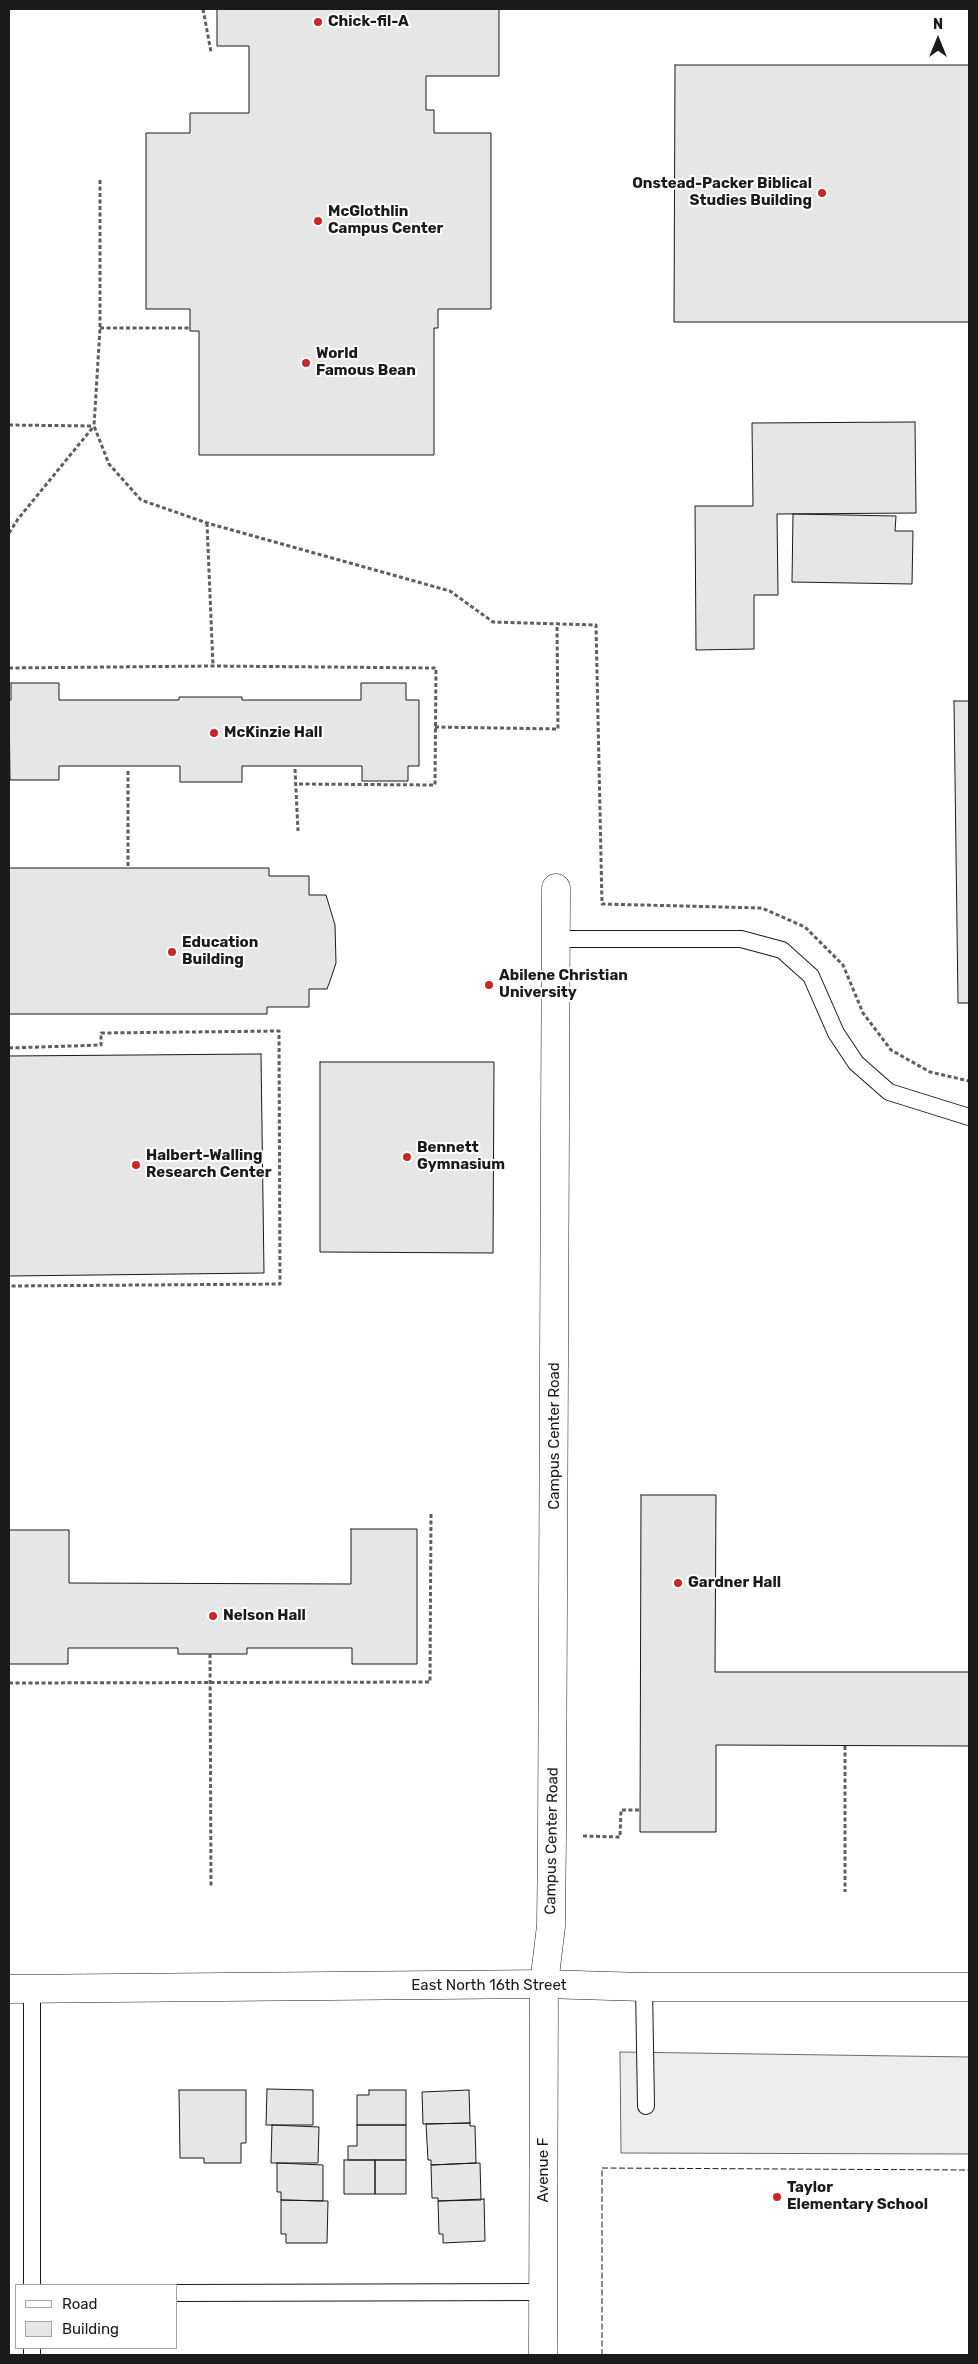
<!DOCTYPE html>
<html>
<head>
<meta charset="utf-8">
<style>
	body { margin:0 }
	#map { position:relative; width:978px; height:2364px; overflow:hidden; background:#fff; font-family:Rubik,sans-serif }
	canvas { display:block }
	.frame { position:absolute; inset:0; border:10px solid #1a1a1a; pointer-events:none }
	.legend { position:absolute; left:15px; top:2284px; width:162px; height:65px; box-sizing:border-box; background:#fff; border:1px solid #a3a3a3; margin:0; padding:6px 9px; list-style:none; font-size:15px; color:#1a1a1a }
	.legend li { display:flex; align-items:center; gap:10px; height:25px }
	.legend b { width:25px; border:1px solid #a3a3a3 }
	.north { position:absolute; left:913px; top:15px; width:50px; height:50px; -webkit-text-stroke:4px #fff; paint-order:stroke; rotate:0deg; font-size:14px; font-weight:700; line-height:20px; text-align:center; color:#1a1a1a }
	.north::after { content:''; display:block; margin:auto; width:18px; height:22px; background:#1a1a1a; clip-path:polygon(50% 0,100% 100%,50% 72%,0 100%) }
</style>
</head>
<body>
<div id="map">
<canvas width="978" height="2364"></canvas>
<div class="frame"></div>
<ul class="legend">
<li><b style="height:6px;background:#fff"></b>Road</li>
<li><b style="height:14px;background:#e6e6e6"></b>Building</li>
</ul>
<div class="north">N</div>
</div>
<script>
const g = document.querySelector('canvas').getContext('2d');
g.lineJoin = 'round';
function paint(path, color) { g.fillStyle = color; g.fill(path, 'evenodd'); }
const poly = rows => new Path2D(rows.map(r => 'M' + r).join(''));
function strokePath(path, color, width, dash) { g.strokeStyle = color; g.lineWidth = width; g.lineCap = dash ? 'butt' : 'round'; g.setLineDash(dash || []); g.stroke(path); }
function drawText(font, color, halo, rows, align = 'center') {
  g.font = font + ' Rubik,sans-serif'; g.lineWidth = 4; g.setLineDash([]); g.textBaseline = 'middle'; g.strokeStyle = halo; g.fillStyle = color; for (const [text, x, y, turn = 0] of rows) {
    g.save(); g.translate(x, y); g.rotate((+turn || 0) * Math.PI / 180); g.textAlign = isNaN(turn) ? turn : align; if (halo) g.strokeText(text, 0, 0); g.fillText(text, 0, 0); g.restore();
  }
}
const parking = poly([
	[620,2052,969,2057,969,2154,621,2153,620,2052]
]);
const building = poly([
	[217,9,499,9,499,76,426,76,426,110,434,110,434,133,491,133,491,309,438,309,438,328,434,328,434,455,199,455,199,331,190,331,190,309,146,309,146,133,190,133,190,113,249,113,249,46,217,46,217,9],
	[675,65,969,65,969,322,674,322,675,65],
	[915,422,916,513,777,514,778,595,754,595,754,649,696,650,695,506,753,506,752,423,915,422],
	[793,514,896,516,895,531,913,531,912,584,792,582,793,514],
	[11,683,59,683,59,700,179,700,179,697,242,697,242,700,361,700,361,683,406,683,406,700,419,700,419,766,408,766,408,781,362,781,362,766,242,766,242,782,180,782,180,766,59,766,59,780,10,780,9,700,11,700,11,683],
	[954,701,969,701,969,1003,958,1003,954,701],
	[9,868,269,868,269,876,309,876,309,895,326,895,335,925,336,963,331,978,327,989,309,989,309,1007,267,1007,267,1014,9,1014,9,868],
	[261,1054,264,1273,9,1276,9,1056,261,1054],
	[320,1062,494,1062,493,1253,320,1252,320,1062],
	[641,1495,716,1495,715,1672,969,1672,969,1746,716,1745,716,1832,640,1832,641,1495],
	[351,1529,417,1529,417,1664,352,1664,352,1648,247,1648,247,1654,178,1654,178,1648,68,1648,68,1664,9,1664,9,1530,69,1530,69,1583,351,1584,351,1529],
	[267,2089,313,2090,313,2125,266,2125,267,2089],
	[179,2090,246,2090,246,2143,241,2143,241,2163,204,2163,204,2158,180,2158,179,2090],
	[369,2090,406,2090,406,2125,357,2125,357,2095,369,2095,369,2090],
	[469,2090,470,2123,423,2124,422,2092,469,2090],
	[470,2123,470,2126,475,2126,476,2163,431,2165,431,2160,428,2160,426,2124,470,2123],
	[272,2125,319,2127,318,2163,271,2163,272,2125],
	[357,2125,406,2125,406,2160,348,2160,348,2146,357,2146,357,2125],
	[344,2160,375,2160,375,2194,344,2194,344,2160],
	[375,2160,406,2160,406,2194,375,2194,375,2160],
	[277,2163,323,2165,323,2201,281,2200,281,2192,277,2192,277,2163],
	[476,2163,480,2163,481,2200,438,2201,438,2198,432,2198,431,2165,476,2163],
	[484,2199,485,2241,443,2243,443,2234,439,2234,438,2201,484,2199],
	[281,2200,328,2201,327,2243,286,2243,286,2234,281,2234,281,2200]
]);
const path = poly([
	[203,9,211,52],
	[100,180,100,328,94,426,109,464,141,500,207,523,450,591,493,622,596,625,602,904,762,908,805,927,843,965,863,1013,891,1050,930,1072,969,1081],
	[100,328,190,328],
	[9,425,93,426],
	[207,523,213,666],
	[9,533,18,519,94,426],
	[9,668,213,666,436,668,435,785,297,784],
	[435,727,558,729,557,625],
	[295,769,298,831],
	[128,771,128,868],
	[9,1048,101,1045,101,1033,279,1031,280,1284,9,1286],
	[210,1654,211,1888],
	[9,1683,430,1682,431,1513],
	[845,1746,845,1892],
	[583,1836,620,1837,621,1810,640,1810]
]);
const service = poly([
	[556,939,741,939,782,950,811,976,836,1033,856,1063,889,1092,969,1117],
	[644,1987,646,2106],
	[32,1988,32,2285],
	[176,2293,543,2292],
	[32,2348,32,2355]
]);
const minor = poly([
	[543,2355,544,1984,551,1926,552,1835,556,888]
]);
const tertiary = poly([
	[9,1989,544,1984,644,1987,969,1987]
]);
const fence = poly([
	[602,2355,602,2168,969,2170]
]);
const markers = [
	[318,22,5,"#c62828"],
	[822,193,5,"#c62828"],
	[318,221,5,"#c62828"],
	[306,363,5,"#c62828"],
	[214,733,5,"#c62828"],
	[172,952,5,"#c62828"],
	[489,985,5,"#c62828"],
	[407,1157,5,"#c62828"],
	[136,1165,5,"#c62828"],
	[678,1583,5,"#c62828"],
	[213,1616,5,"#c62828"],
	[777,2197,5,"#c62828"]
];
const poiNames = [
	["Chick-fil-A",328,22],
	["Onstead-Packer Biblical",812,184,"right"],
	["Studies Building",812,201,"right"],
	["McGlothlin",328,212],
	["Campus Center",328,229],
	["World",316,354],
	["Famous Bean",316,371],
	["McKinzie Hall",224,733],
	["Education",182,943],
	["Building",182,960],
	["Abilene Christian",499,976],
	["University",499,993],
	["Bennett",417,1148],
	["Gymnasium",417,1165],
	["Halbert-Walling",146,1156],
	["Research Center",146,1173],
	["Gardner Hall",688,1583],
	["Nelson Hall",223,1616],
	["Taylor",787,2188],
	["Elementary School",787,2205]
];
const streetNames = [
	["Campus Center Road",555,1436,-90],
	["Campus Center Road",552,1841,-89],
	["East North 16th Street",489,1986],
	["Avenue F",544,2170,-90]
];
paint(parking, '#ededed');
strokePath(parking, '#6a6a6a', 1);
paint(building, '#e6e6e6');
strokePath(building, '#1a1a1a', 1);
strokePath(service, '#1a1a1a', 18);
strokePath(minor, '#1a1a1a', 29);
strokePath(tertiary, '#1a1a1a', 29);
strokePath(path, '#5f5f5f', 3, [4, 2.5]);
strokePath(service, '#fff', 16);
strokePath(minor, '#fff', 28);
strokePath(tertiary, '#fff', 28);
strokePath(fence, '#1a1a1a', 1, [6, 2.5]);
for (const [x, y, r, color] of markers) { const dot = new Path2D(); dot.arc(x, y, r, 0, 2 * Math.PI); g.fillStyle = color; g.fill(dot); strokePath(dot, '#fff', 2); }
drawText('bold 15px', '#1a1a1a', '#fff', poiNames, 'left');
drawText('15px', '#1a1a1a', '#fff', streetNames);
</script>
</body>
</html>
